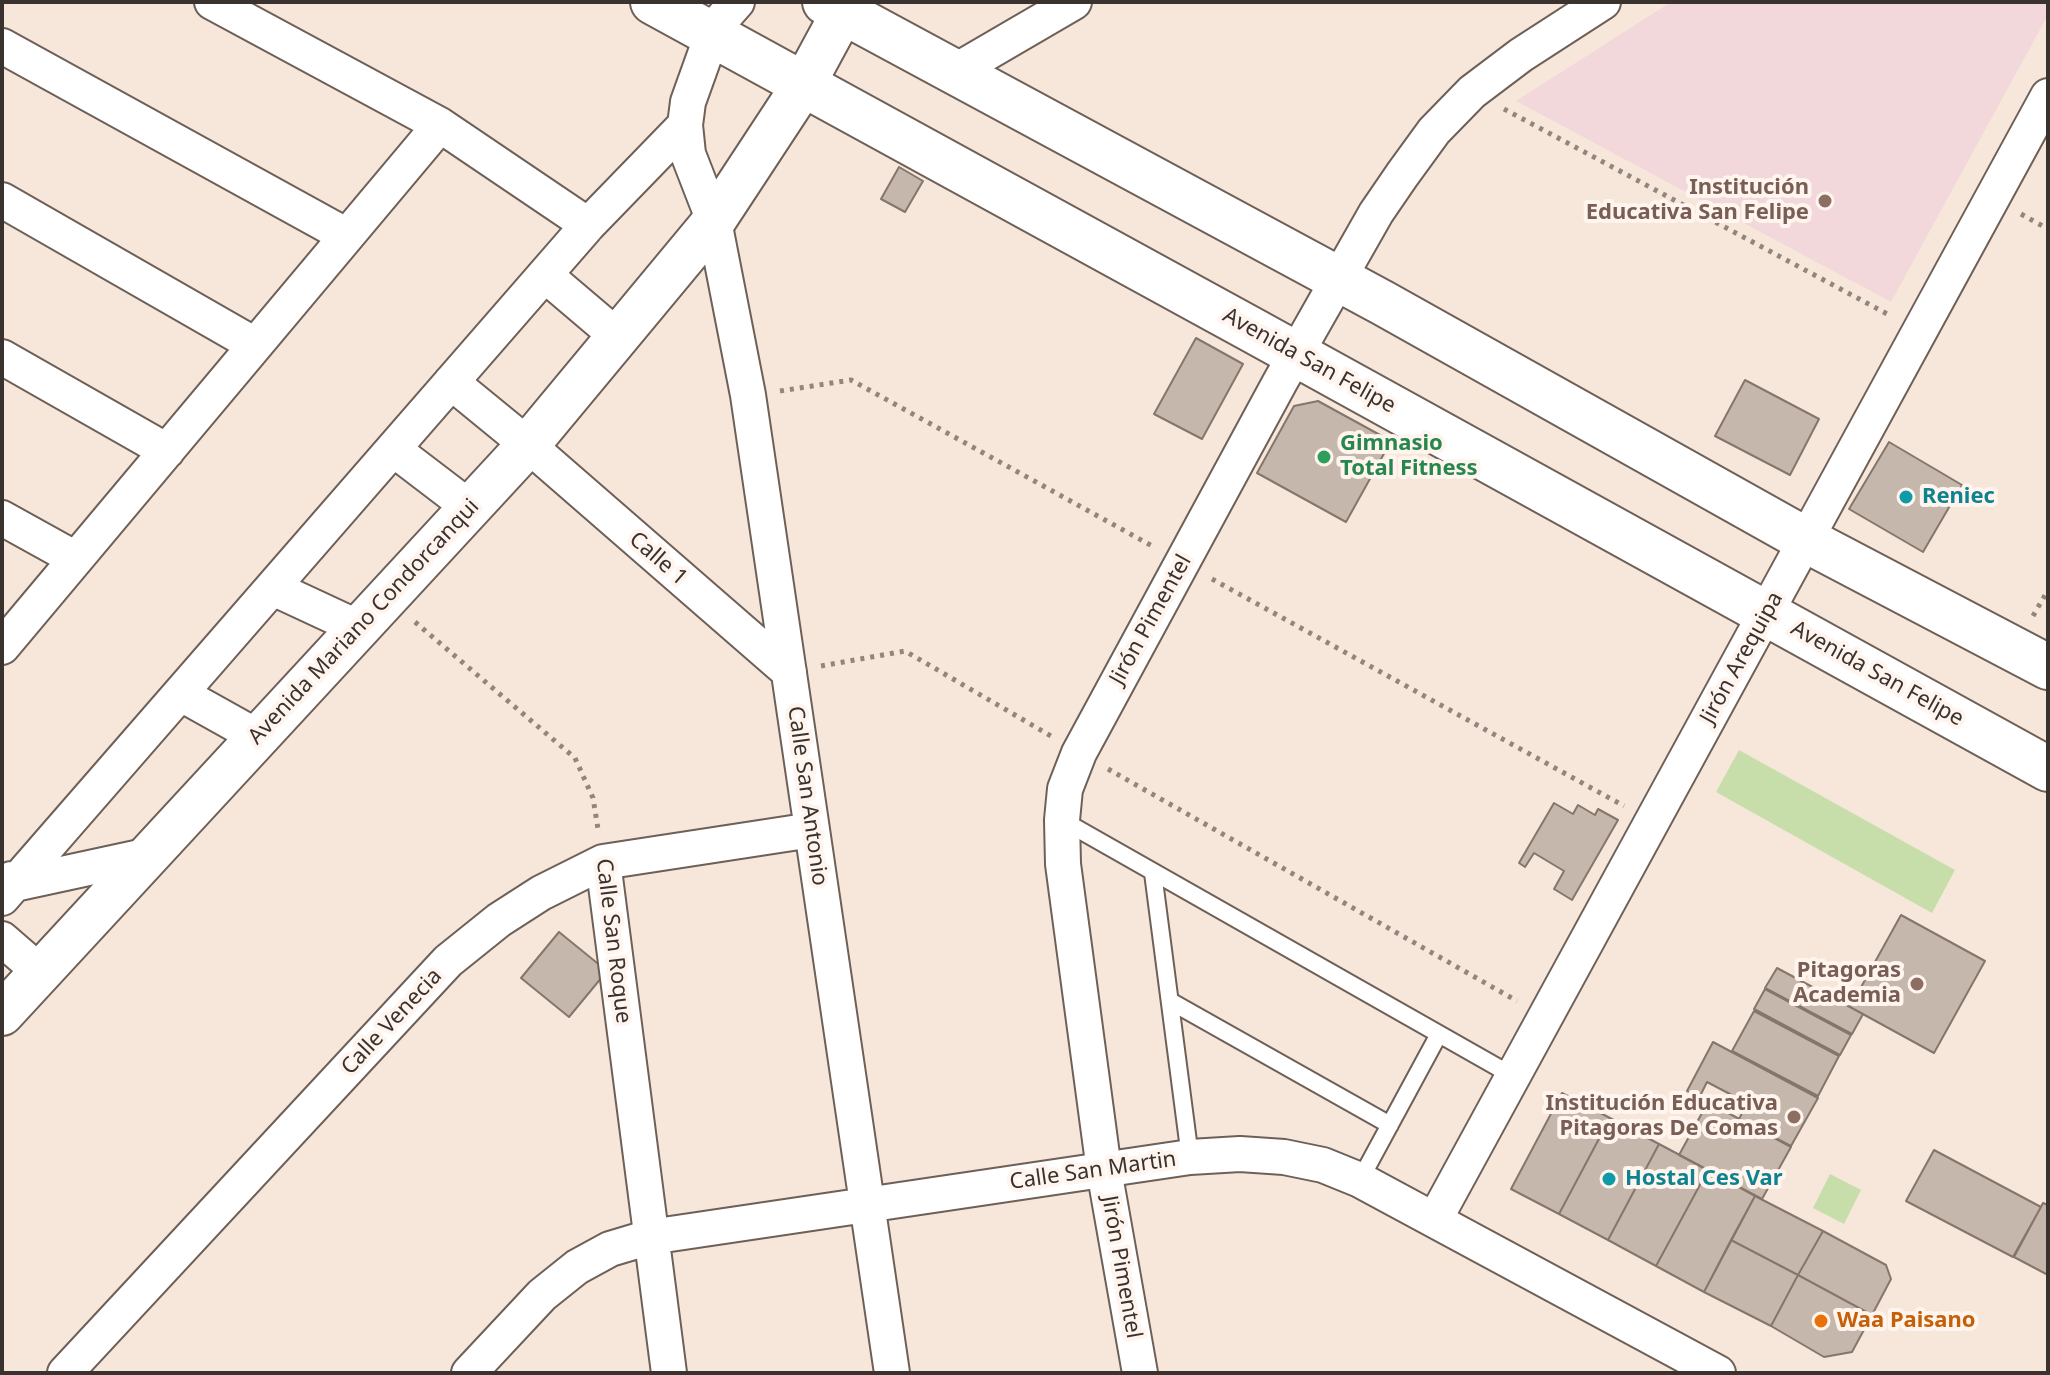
<!DOCTYPE html>
<html>
<head>
<meta charset="utf-8">
<style>
	body { margin:0 }
	#map { position:relative; width:2050px; height:1375px; overflow:hidden; background:#f7e7db; font-family:"Noto Sans",sans-serif }
	canvas { display:block }
	.frame { position:absolute; inset:0; border:4px solid #39322e; pointer-events:none }
</style>
</head>
<body>
<div id="map">
<canvas width="2050" height="1375"></canvas>
<div class="frame"></div>
</div>
<script>
const g = document.querySelector('canvas').getContext('2d');
g.lineJoin = 'round';
function paint(path, color) { g.fillStyle = color; g.fill(path, 'evenodd'); }
const poly = rows => new Path2D(rows.map(r => 'M' + r).join(''));
function strokePath(path, color, width, dash) { g.strokeStyle = color; g.lineWidth = width; g.lineCap = dash ? 'butt' : 'round'; g.setLineDash(dash || []); g.stroke(path); }
function drawText(font, color, halo, rows, align = 'center') {
  g.font = font + ' "Noto Sans",sans-serif'; g.lineWidth = 8; g.setLineDash([]); g.textBaseline = 'middle'; g.strokeStyle = halo; g.fillStyle = color; for (const [text, x, y, turn = 0] of rows) {
    g.save(); g.translate(x, y); g.rotate((+turn || 0) * Math.PI / 180); g.textAlign = isNaN(turn) ? turn : align; if (halo) g.strokeText(text, 0, 0); g.fillText(text, 0, 0); g.restore();
  }
}
const education = poly([
	[1671,2,2048,2,2048,15,1891,302,1516,101]
]);
const green = poly([
	[1739,750,1955,870,1932,913,1716,792],
	[1830,1174,1861,1190,1844,1224,1813,1208]
]);
const building = poly([
	[899,167,923,181,905,212,881,199,899,167],
	[1196,338,1243,364,1202,439,1154,414,1196,338],
	[1745,380,1819,419,1790,475,1715,436,1745,380],
	[1318,401,1391,441,1346,522,1257,473,1294,406,1318,401],
	[1889,442,1962,485,1923,552,1849,509,1889,442],
	[1554,803,1573,814,1578,805,1595,815,1598,809,1618,820,1572,900,1554,889,1564,871,1534,853,1525,867,1519,863,1554,803],
	[1901,915,1985,961,1934,1053,1850,1007,1901,915],
	[559,932,607,971,569,1017,521,978,559,932],
	[1777,968,1863,1014,1852,1034,1765,988,1777,968],
	[1765,989,1851,1035,1840,1055,1754,1009,1765,989],
	[1754,1011,1839,1056,1818,1096,1732,1051,1754,1011],
	[1713,1042,1818,1098,1791,1146,1739,1119,1747,1103,1707,1082,1699,1098,1687,1091,1713,1042],
	[1562,1093,1610,1118,1559,1214,1511,1189,1562,1093],
	[1708,1102,1791,1147,1762,1199,1679,1155,1708,1102],
	[1610,1118,1659,1144,1608,1240,1559,1214,1610,1118],
	[1659,1144,1708,1170,1656,1266,1608,1240,1659,1144],
	[1934,1150,2041,1207,2013,1257,1906,1201,1934,1150],
	[1708,1170,1755,1196,1704,1292,1656,1266,1708,1170],
	[1755,1196,1823,1231,1798,1275,1731,1240,1755,1196],
	[2043,1203,2048,1205,2048,1275,2014,1257,2043,1203],
	[1823,1231,1886,1265,1891,1279,1872,1315,1798,1275,1823,1231],
	[1731,1240,1798,1275,1771,1326,1704,1292,1731,1240],
	[1798,1275,1872,1315,1852,1352,1824,1357,1771,1326,1798,1275]
]);
const path = poly([
	[1504,109,1891,316],
	[2021,214,2048,229],
	[780,391,851,380,1154,547],
	[1212,579,1624,806],
	[2033,616,2048,590],
	[415,622,575,758,593,798,598,829],
	[821,666,905,651,1051,736],
	[1108,769,1517,1001]
]);
const service = poly([
	[1062,820,1513,1076],
	[1153,873,1190,1157],
	[1170,1001,1390,1125],
	[1360,1180,1439,1034]
]);
const minor = poly([
	[212,2,440,125,588,225],
	[737,2,722,19,712,35,688,102,685,125,688,154,714,221,748,395,892,1373],
	[2,46,347,236],
	[954,72,1074,2],
	[2,200,255,345],
	[545,275,618,337],
	[2,357,167,451],
	[451,382,528,445,789,672],
	[393,449,469,507],
	[2,518,76,559],
	[273,588,359,628],
	[2,647,440,125],
	[181,694,258,737],
	[603,862,669,1373],
	[11,879,15,884,149,855],
	[2,898,588,225,685,125],
	[2,939,40,972],
	[1435,1219,2048,96],
	[65,1373,448,961,499,920,541,893,603,862,812,830],
	[469,1373,542,1295,577,1267,610,1249,650,1237,1190,1157,1240,1154,1284,1157,1323,1165,1360,1180,1718,1373],
	[1140,1373,1104,1170,1063,864,1062,820,1065,789,1079,753,1280,382,1376,213,1402,175,1434,131,1472,92,1521,55,1603,2]
]);
const tertiary = poly([
	[2,1014,528,445,714,221,804,84,843,12]
]);
const secondary = poly([
	[653,2,1254,331,2048,769],
	[825,2,1383,303,1806,540,2048,667]
]);
const markers = [
	[1825,201,8,"#8d6e63"],
	[1324,457,8,"#2e9e5b"],
	[1906,497,8,"#0f9aa8"],
	[1917,984,8,"#8d6e63"],
	[1794,1117,8,"#8d6e63"],
	[1609,1179,8,"#0f9aa8"],
	[1821,1321,8,"#e8710a"]
];
const educationNames = [
	["Institución",1809,188],
	["Educativa San Felipe",1809,213],
	["Pitagoras",1901,971],
	["Academia",1901,996],
	["Institución Educativa",1778,1104],
	["Pitagoras De Comas",1778,1129]
];
const streetNames = [
	["Avenida San Felipe",1309,361,29],
	["Calle 1",658,559,41],
	["Jirón Pimentel",1151,620,-61],
	["Avenida Mariano Condorcanqui",364,622,-47],
	["Jirón Arequipa",1742,658,-61],
	["Avenida San Felipe",1877,674,29],
	["Calle San Antonio",807,796,82],
	["Calle San Roque",613,941,83],
	["Calle Venecia",392,1022,-47],
	["Calle San Martin",1093,1171,-8],
	["Jirón Pimentel",1121,1267,80]
];
const leisureNames = [
	["Gimnasio",1340,444],
	["Total Fitness",1340,469]
];
const cultureNames = [
	["Reniec",1922,497],
	["Hostal Ces Var",1625,1179]
];
const foodNames = [
	["Waa Paisano",1837,1321]
];
paint(education, '#f3d8db');
paint(green, '#c8deaa');
paint(building, '#c6b7ac');
strokePath(building, '#84766c', 2);
strokePath(service, '#6e6057', 20);
strokePath(minor, '#6e6057', 38);
strokePath(tertiary, '#6e6057', 46);
strokePath(secondary, '#6e6057', 48);
strokePath(path, '#91867e', 5, [4, 6]);
strokePath(service, '#fff', 16);
strokePath(minor, '#fff', 34);
strokePath(tertiary, '#fff', 42);
strokePath(secondary, '#fff', 44);
for (const [x, y, r, color] of markers) { const dot = new Path2D(); dot.arc(x, y, r, 0, 2 * Math.PI); g.fillStyle = color; g.fill(dot); strokePath(dot, '#fff5ee', 3); }
drawText('bold 22px', '#785e54', '#fff5ee', educationNames, 'right');
drawText('22px', '#39322e', '#fff5ee', streetNames);
drawText('bold 22px', '#27864d', '#fff5ee', leisureNames, 'left');
drawText('bold 22px', '#0d838f', '#fff5ee', cultureNames, 'left');
drawText('bold 22px', '#c56008', '#fff5ee', foodNames, 'left');
</script>
</body>
</html>
